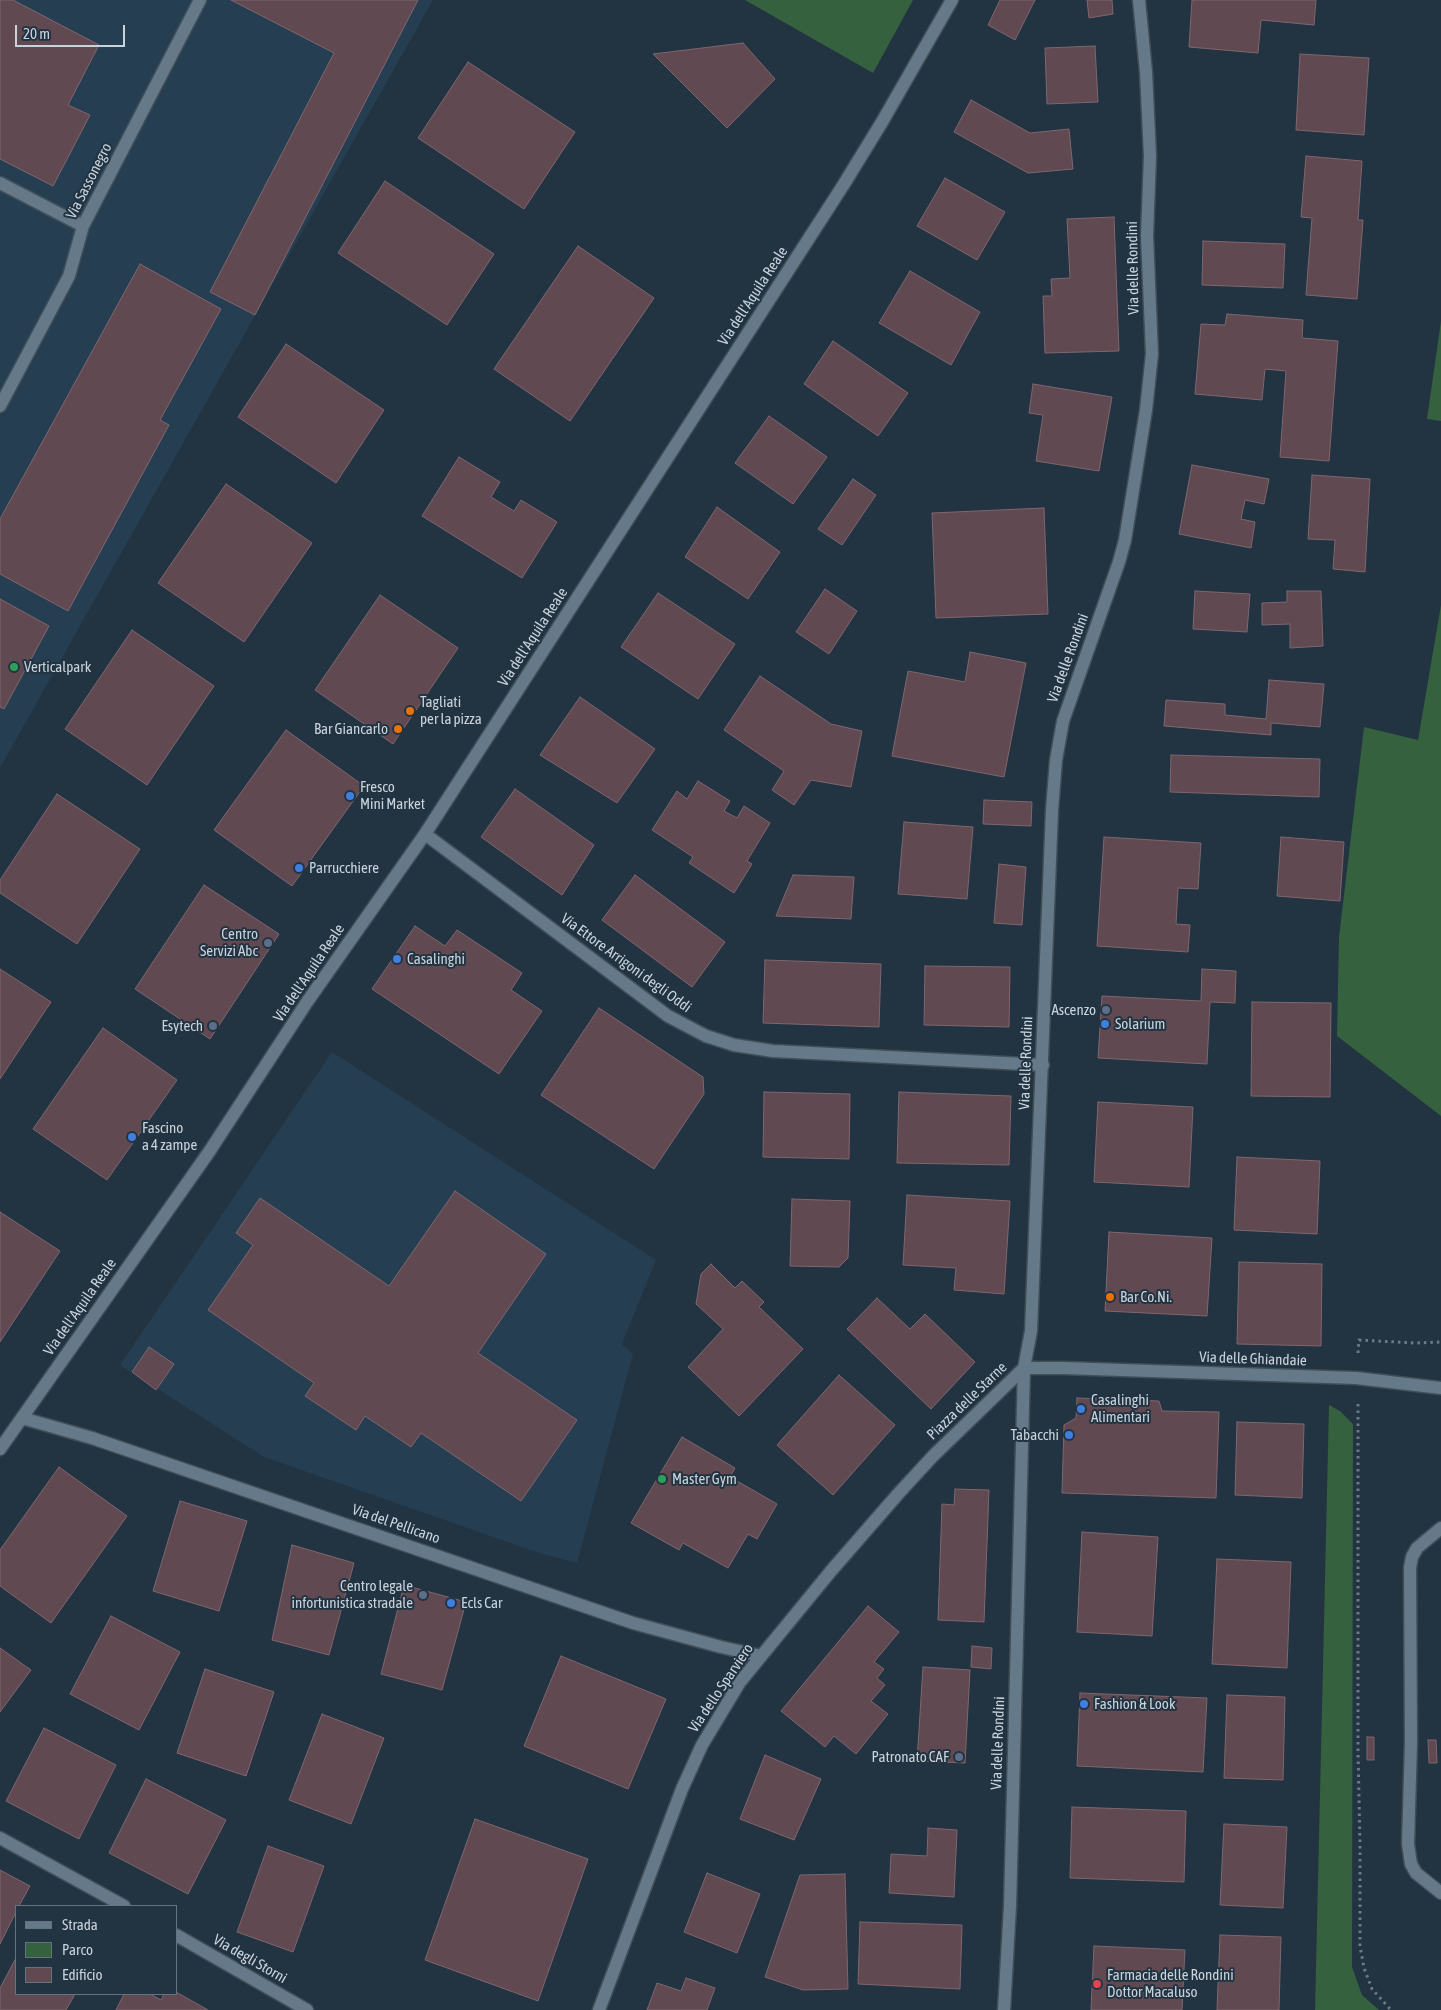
<!DOCTYPE html>
<html>
<head>
<meta charset="utf-8">
<style>
	body { margin:0 }
	#map { position:relative; width:1441px; height:2010px; overflow:hidden; background:#223341; font-family:"Asap Condensed",sans-serif }
	canvas { display:block }
	.legend { position:absolute; left:15px; top:1905px; width:162px; height:90px; box-sizing:border-box; background:#223341; border:1px solid #64737f; margin:0; padding:6px 9px; list-style:none; font-size:15px; color:#c8d3dc }
	.legend li { display:flex; align-items:center; gap:10px; height:25px }
	.legend b { width:25px; border:1px solid #64737f }
	.scale { position:absolute; left:15px; top:25px; width:110px; height:22px; box-sizing:border-box; border:2px solid #c8d3dc; border-top:0; padding-left:6px; font-size:15px; line-height:18px; white-space:nowrap; color:#c8d3dc; -webkit-text-stroke:4px #223341; paint-order:stroke }
</style>
</head>
<body>
<div id="map">
<canvas width="1441" height="2010"></canvas>
<ul class="legend">
<li><b style="height:6px;background:#657989"></b>Strada</li>
<li><b style="height:14px;background:#35613e"></b>Parco</li>
<li><b style="height:14px;background:#604951"></b>Edificio</li>
</ul>
<div class="scale">20 m</div>
</div>
<script>
const g = document.querySelector('canvas').getContext('2d');
g.lineJoin = 'round';
function paint(path, color) { g.fillStyle = color; g.fill(path, 'evenodd'); }
const poly = rows => new Path2D(rows.map(r => 'M' + r).join(''));
function strokePath(path, color, width, dash) { g.strokeStyle = color; g.lineWidth = width; g.lineCap = dash ? 'butt' : 'round'; g.setLineDash(dash || []); g.stroke(path); }
function drawText(font, color, halo, rows, align = 'center') {
  g.font = font + ' "Asap Condensed",sans-serif'; g.lineWidth = 4; g.setLineDash([]); g.textBaseline = 'middle'; g.strokeStyle = halo; g.fillStyle = color; for (const [text, x, y, turn = 0] of rows) {
    g.save(); g.translate(x, y); g.rotate((+turn || 0) * Math.PI / 180); g.textAlign = isNaN(turn) ? turn : align; if (halo) g.strokeText(text, 0, 0); g.fillText(text, 0, 0); g.restore();
  }
}
const built = poly([
	[0,0,433,0,0,768],
	[332,1052,656,1260,622,1344,633,1354,577,1563,539,1553,264,1457,120,1365]
]);
const green = poly([
	[745,0,913,0,873,73],
	[1441,321,1441,421,1427,419],
	[1441,605,1441,1116,1337,1036,1339,937,1364,727,1418,740],
	[1329,1405,1340,1411,1353,1424,1352,1967,1362,1995,1379,2010,1315,2010]
]);
const building = poly([
	[0,0,13,0,99,45,68,105,90,115,53,186,0,159,0,0],
	[231,0,418,0,255,315,210,292,334,53,231,0],
	[1000,0,1035,0,1015,40,988,25,1000,0],
	[1087,0,1112,0,1113,14,1089,18,1087,0],
	[1192,0,1316,0,1314,25,1261,20,1258,53,1189,47,1192,0],
	[743,43,775,79,727,128,653,54,743,43],
	[1095,46,1098,102,1047,104,1045,48,1095,46],
	[1300,54,1369,58,1364,135,1296,130,1300,54],
	[468,62,575,132,524,209,418,138,468,62],
	[971,100,1030,133,1069,129,1073,169,1028,173,954,132,971,100],
	[1306,156,1362,161,1358,220,1363,220,1357,299,1306,295,1312,218,1301,217,1306,156],
	[945,178,1005,212,977,260,917,226,945,178],
	[385,181,494,254,447,325,338,253,385,181],
	[1114,217,1119,351,1045,353,1043,296,1052,296,1051,279,1070,278,1067,219,1114,217],
	[1203,241,1285,244,1283,288,1202,285,1203,241],
	[578,246,654,298,570,421,494,369,578,246],
	[140,264,221,309,160,420,169,425,68,611,0,574,0,519,140,264],
	[910,271,980,312,951,365,879,323,910,271],
	[1227,314,1303,320,1302,338,1338,341,1329,461,1280,457,1286,371,1265,369,1262,400,1195,394,1201,324,1225,325,1227,314],
	[833,341,908,393,878,436,804,384,833,341],
	[286,344,384,410,336,483,238,417,286,344],
	[1033,384,1112,397,1099,471,1036,461,1043,415,1029,413,1033,384],
	[769,416,827,457,793,504,735,463,769,416],
	[459,457,500,482,491,497,514,511,521,500,557,522,522,578,422,516,459,457],
	[1192,465,1269,479,1264,504,1245,500,1241,519,1255,522,1251,548,1179,534,1192,465],
	[1312,475,1370,479,1365,572,1333,569,1335,540,1308,539,1312,475],
	[853,479,876,495,842,545,818,529,853,479],
	[226,484,312,543,244,642,158,583,226,484],
	[717,507,780,552,748,599,685,557,717,507],
	[1044,508,1048,614,936,618,932,513,1044,508],
	[825,589,857,611,829,654,796,632,825,589],
	[1195,591,1250,594,1247,632,1193,629,1195,591],
	[1287,591,1321,591,1323,646,1290,648,1290,624,1262,625,1262,603,1287,602,1287,591],
	[658,593,735,644,698,699,621,647,658,593],
	[380,595,458,648,393,744,315,690,380,595],
	[0,599,49,626,4,709,0,707,0,599],
	[132,630,214,686,147,785,65,729,132,630],
	[970,652,1026,663,1004,777,892,756,908,671,965,682,970,652],
	[760,676,831,724,862,731,851,787,811,780,794,805,772,790,784,771,724,730,760,676],
	[1269,680,1324,684,1320,727,1271,723,1271,735,1164,726,1166,700,1225,704,1225,715,1266,719,1269,680],
	[580,697,655,749,617,803,540,755,580,697],
	[286,730,364,786,292,886,214,830,286,730],
	[1171,755,1320,759,1319,797,1170,792,1171,755],
	[698,781,730,801,724,811,737,818,744,806,770,823,747,861,752,864,734,893,689,863,693,857,652,830,677,791,687,799,698,781],
	[515,789,594,845,562,895,481,837,515,789],
	[57,794,140,849,77,944,0,893,0,880,57,794],
	[984,800,1032,802,1031,826,983,824,984,800],
	[904,822,973,827,967,899,898,894,904,822],
	[1104,837,1201,843,1198,889,1178,888,1176,924,1190,925,1188,952,1097,946,1104,837],
	[1281,837,1344,842,1340,901,1277,896,1281,837],
	[999,864,1026,867,1022,925,994,923,999,864],
	[635,875,725,942,692,987,602,920,635,875],
	[793,875,854,877,851,919,776,916,793,875],
	[204,885,279,934,210,1039,135,989,204,885],
	[415,926,445,946,457,930,522,973,511,990,542,1011,499,1074,372,989,415,926],
	[765,960,881,964,879,1027,763,1023,765,960],
	[925,966,1010,967,1009,1027,924,1025,925,966],
	[0,969,51,1002,0,1079,0,969],
	[1202,969,1236,971,1235,1003,1210,1002,1207,1064,1098,1058,1102,996,1201,1001,1202,969],
	[1252,1002,1331,1003,1330,1097,1251,1096,1252,1002],
	[599,1008,703,1077,704,1094,654,1169,541,1095,599,1008],
	[103,1028,177,1080,107,1180,33,1129,103,1028],
	[764,1092,850,1094,849,1159,763,1157,764,1092],
	[899,1092,1011,1096,1009,1165,897,1163,899,1092],
	[1098,1102,1193,1107,1189,1187,1094,1182,1098,1102],
	[1237,1157,1320,1161,1317,1234,1234,1230,1237,1157],
	[455,1191,546,1254,478,1353,577,1420,521,1501,421,1433,411,1447,365,1416,356,1430,305,1396,314,1383,208,1310,253,1245,236,1233,260,1198,389,1286,455,1191],
	[907,1195,1010,1201,1004,1294,954,1290,956,1268,903,1265,907,1195],
	[792,1199,850,1201,848,1258,839,1267,790,1266,792,1199],
	[0,1212,60,1251,0,1342,0,1212],
	[1109,1232,1212,1238,1207,1316,1105,1311,1109,1232],
	[1239,1262,1322,1264,1321,1346,1237,1344,1239,1262],
	[711,1264,735,1288,742,1281,764,1302,759,1307,803,1349,739,1416,688,1367,723,1329,696,1304,701,1274,711,1264],
	[877,1298,910,1329,925,1314,975,1362,931,1409,847,1329,877,1298],
	[149,1347,174,1364,156,1390,132,1372,149,1347],
	[839,1375,895,1425,833,1495,777,1445,839,1375],
	[1077,1398,1159,1401,1162,1411,1219,1412,1216,1498,1062,1493,1064,1425,1076,1418,1077,1398],
	[1237,1422,1304,1424,1302,1498,1235,1495,1237,1422],
	[682,1437,735,1468,730,1477,777,1504,757,1539,748,1534,728,1568,683,1543,679,1550,631,1523,682,1437],
	[59,1467,127,1516,51,1623,0,1586,0,1550,59,1467],
	[955,1489,989,1490,984,1622,938,1620,942,1504,954,1505,955,1489],
	[180,1501,247,1521,219,1611,153,1591,180,1501],
	[1082,1532,1158,1537,1152,1636,1077,1632,1082,1532],
	[292,1545,354,1563,329,1655,272,1640,292,1545],
	[1217,1559,1291,1562,1287,1668,1212,1664,1217,1559],
	[404,1585,466,1602,442,1690,381,1674,404,1585],
	[868,1606,899,1632,874,1662,884,1669,877,1678,885,1685,871,1701,888,1714,856,1754,834,1736,825,1747,781,1711,868,1606],
	[111,1616,180,1652,139,1730,70,1694,111,1616],
	[972,1646,992,1648,991,1669,971,1667,972,1646],
	[0,1648,31,1670,0,1712,0,1648],
	[561,1656,666,1699,628,1789,524,1746,561,1656],
	[923,1667,970,1670,965,1763,917,1761,923,1667],
	[205,1669,274,1692,246,1776,177,1753,205,1669],
	[1080,1693,1207,1698,1203,1772,1077,1766,1080,1693],
	[1227,1695,1285,1697,1283,1780,1224,1778,1227,1695],
	[322,1714,384,1738,351,1824,289,1800,322,1714],
	[44,1728,116,1765,79,1839,6,1801,44,1728],
	[1367,1737,1374,1737,1374,1760,1367,1760,1367,1737],
	[1428,1740,1436,1740,1437,1763,1429,1763,1428,1740],
	[765,1755,821,1779,794,1840,740,1819,765,1755],
	[146,1779,226,1820,188,1894,109,1853,146,1779],
	[1072,1807,1186,1811,1184,1882,1070,1878,1072,1807],
	[475,1819,588,1859,538,2001,425,1960,475,1819],
	[1224,1824,1287,1827,1283,1908,1220,1905,1224,1824],
	[928,1828,957,1830,954,1897,889,1893,891,1854,927,1856,928,1828],
	[268,1846,324,1866,293,1952,237,1932,268,1846],
	[0,1870,30,1886,19,1906,16,1906,16,1912,0,1944,0,1870],
	[707,1873,760,1894,737,1953,684,1932,707,1873],
	[845,1874,848,1989,803,1990,765,1977,800,1875,845,1874],
	[860,1922,962,1925,960,1989,858,1984,860,1922],
	[1220,1935,1281,1937,1279,2010,1217,2010,1220,1935],
	[1094,1946,1185,1950,1182,2010,1091,2010,1094,1946],
	[16,1958,16,1994,75,1994,66,2010,0,2010,0,1988,16,1958],
	[686,1978,715,1988,707,2010,647,2010,657,1983,681,1991,686,1978],
	[176,1992,208,2010,116,2010,124,1994,150,1994,161,2000,164,1994,176,1992]
]);
const path = poly([
	[1358,1353,1359,1340,1415,1343,1441,1342],
	[1358,1404,1358,1751,1360,1845,1360,1946,1364,1968,1372,1989,1391,2010]
]);
const minor = poly([
	[0,183,83,226],
	[0,406,69,276,83,226,200,0],
	[425,834,668,1016,706,1036,734,1045,773,1051,1043,1065],
	[22,1418,92,1438,633,1623,721,1647,761,1656],
	[0,1449,209,1152,307,1002,425,834,844,184,882,122,952,0],
	[1441,1528,1417,1548,1412,1557,1410,1568,1411,1742,1408,1844,1411,1864,1416,1873,1441,1893],
	[0,1838,124,1906],
	[176,1935,307,2010],
	[599,2010,682,1789,702,1745,740,1682,831,1571,898,1494,933,1456,1024,1368,1063,1368,1356,1378,1441,1388],
	[1004,2010,1010,1906,1024,1368,1031,1331,1052,810,1056,760,1063,721,1119,562,1125,540,1146,410,1152,354,1147,236,1150,156,1146,72,1139,0]
]);
const markers = [
	[14,667,5,"#2e9e5b"],
	[410,711,5,"#e8710a"],
	[398,729,5,"#e8710a"],
	[350,796,5,"#3f7fe0"],
	[299,868,5,"#3f7fe0"],
	[268,943,5,"#5c6f8a"],
	[397,959,5,"#3f7fe0"],
	[1106,1010,5,"#5c6f8a"],
	[1105,1024,5,"#3f7fe0"],
	[213,1026,5,"#5c6f8a"],
	[132,1137,5,"#3f7fe0"],
	[1110,1297,5,"#e8710a"],
	[1081,1409,5,"#3f7fe0"],
	[1069,1435,5,"#3f7fe0"],
	[662,1479,5,"#2e9e5b"],
	[423,1595,5,"#5c6f8a"],
	[451,1603,5,"#3f7fe0"],
	[1084,1704,5,"#3f7fe0"],
	[959,1757,5,"#5c6f8a"],
	[1097,1984,5,"#e0444e"]
];
const streetNames = [
	["Via Sassonegro",89,181,-63],
	["Via delle Rondini",1133,268,-91],
	["Via dell'Aquila Reale",753,296,-57],
	["Via dell'Aquila Reale",533,637,-57],
	["Via delle Rondini",1068,658,-70],
	["Via Ettore Arrigoni degli Oddi",626,963,36],
	["Via dell'Aquila Reale",309,973,-56],
	["Via delle Rondini",1026,1063,-88],
	["Via dell'Aquila Reale",80,1307,-55],
	["Via delle Ghiandaie",1253,1359,2],
	["Piazza delle Starne",967,1401,-44],
	["Via del Pellicano",396,1524,19],
	["Via dello Sparviero",721,1688,-56],
	["Via delle Rondini",998,1743,-88],
	["Via degli Storni",250,1959,30]
];
const poiNames = [
	["Verticalpark",24,667],
	["Tagliati",420,702],
	["per la pizza",420,719],
	["Bar Giancarlo",388,729,"right"],
	["Fresco",360,787],
	["Mini Market",360,804],
	["Parrucchiere",309,868],
	["Centro",258,934,"right"],
	["Servizi Abc",258,951,"right"],
	["Casalinghi",407,959],
	["Ascenzo",1096,1010,"right"],
	["Solarium",1115,1024],
	["Esytech",203,1026,"right"],
	["Fascino",142,1128],
	["a 4 zampe",142,1145],
	["Bar Co.Ni.",1120,1297],
	["Casalinghi",1091,1400],
	["Alimentari",1091,1417],
	["Tabacchi",1059,1435,"right"],
	["Master Gym",672,1479],
	["Centro legale",413,1586,"right"],
	["infortunistica stradale",413,1603,"right"],
	["Ecls Car",461,1603],
	["Fashion & Look",1094,1704],
	["Patronato CAF",949,1757,"right"],
	["Farmacia delle Rondini",1107,1975],
	["Dottor Macaluso",1107,1992]
];
paint(built, '#263e51');
paint(green, '#35613e');
paint(building, '#604951');
strokePath(building, '#7f666f', 1);
strokePath(minor, '#3f4f5a', 15);
strokePath(path, '#6c7b87', 3, [2.5, 4]);
strokePath(minor, '#657989', 12);
for (const [x, y, r, color] of markers) { const dot = new Path2D(); dot.arc(x, y, r, 0, 2 * Math.PI); g.fillStyle = color; g.fill(dot); strokePath(dot, '#223341', 2); }
drawText('15px', '#c8d3dc', '#223341', streetNames);
drawText('15px', '#c8d3dc', '#223341', poiNames, 'left');
</script>
</body>
</html>
